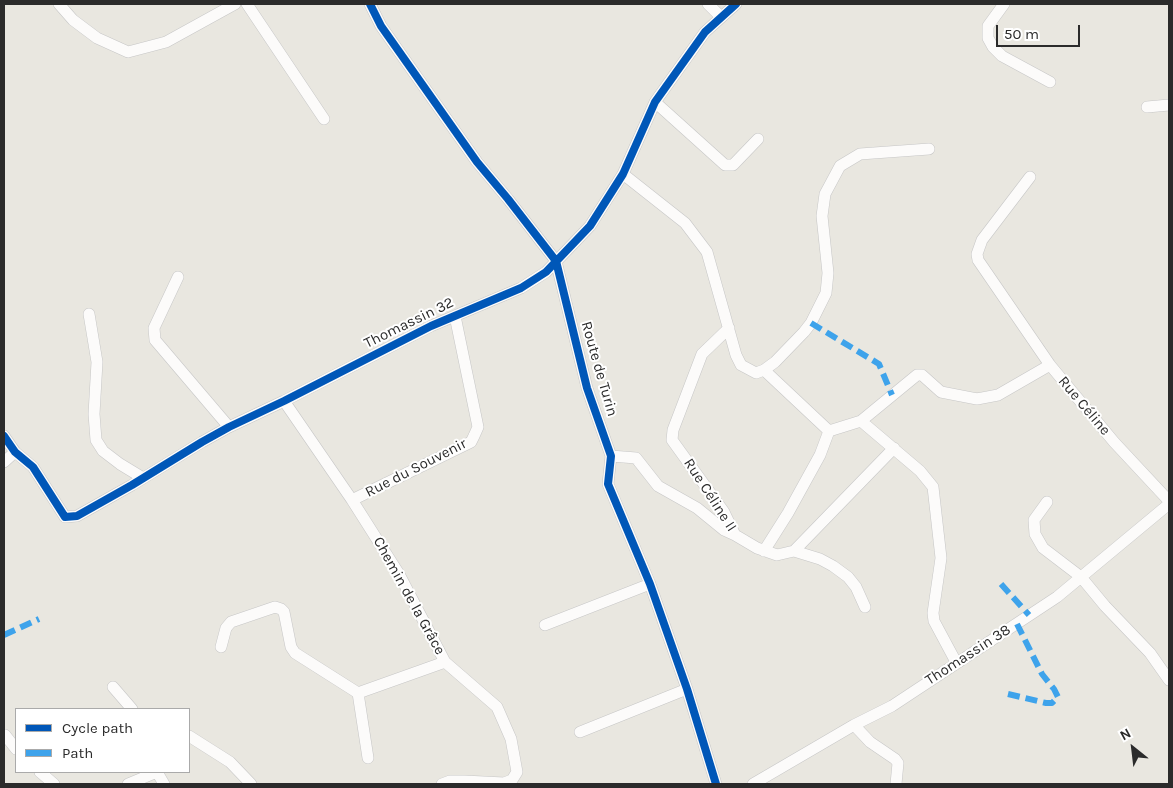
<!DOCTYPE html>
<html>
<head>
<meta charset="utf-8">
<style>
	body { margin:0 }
	#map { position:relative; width:1173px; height:788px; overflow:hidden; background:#e9e7e0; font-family:Karla,sans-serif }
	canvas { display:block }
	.frame { position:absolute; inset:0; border:5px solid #2b2b2b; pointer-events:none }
	.legend { position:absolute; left:15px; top:708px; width:175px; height:65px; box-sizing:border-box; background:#fff; border:1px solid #aaa; margin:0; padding:6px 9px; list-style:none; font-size:15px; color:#2b2b2b }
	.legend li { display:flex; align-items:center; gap:10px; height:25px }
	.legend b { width:25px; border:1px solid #aaa }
	.north { position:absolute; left:1108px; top:723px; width:50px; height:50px; -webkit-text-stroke:4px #fff; paint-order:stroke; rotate:331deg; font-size:14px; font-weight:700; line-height:20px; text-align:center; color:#2b2b2b }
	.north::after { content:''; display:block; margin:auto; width:18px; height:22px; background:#2b2b2b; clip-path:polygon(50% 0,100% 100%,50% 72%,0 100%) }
	.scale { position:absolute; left:996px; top:25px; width:84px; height:22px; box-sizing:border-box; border:2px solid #2b2b2b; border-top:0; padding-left:6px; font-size:15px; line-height:18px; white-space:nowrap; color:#2b2b2b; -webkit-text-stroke:4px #fff; paint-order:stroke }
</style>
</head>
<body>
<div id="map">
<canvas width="1173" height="788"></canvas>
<div class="frame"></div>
<ul class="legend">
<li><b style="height:6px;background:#0057b8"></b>Cycle path</li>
<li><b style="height:6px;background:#3ea3eb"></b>Path</li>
</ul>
<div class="north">N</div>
<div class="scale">50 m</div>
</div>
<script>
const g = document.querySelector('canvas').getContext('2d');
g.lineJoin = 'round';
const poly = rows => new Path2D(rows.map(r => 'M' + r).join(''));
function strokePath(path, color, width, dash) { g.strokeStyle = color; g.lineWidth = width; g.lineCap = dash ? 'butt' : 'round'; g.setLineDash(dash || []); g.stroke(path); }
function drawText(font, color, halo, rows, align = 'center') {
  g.font = font + ' Karla,sans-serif'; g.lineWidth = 4; g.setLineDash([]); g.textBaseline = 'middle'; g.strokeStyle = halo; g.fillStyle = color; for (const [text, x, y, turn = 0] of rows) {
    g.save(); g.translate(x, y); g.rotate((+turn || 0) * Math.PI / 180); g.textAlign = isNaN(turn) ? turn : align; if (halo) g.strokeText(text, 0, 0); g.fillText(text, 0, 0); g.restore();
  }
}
const minor = poly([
	[59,4,73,20,97,38,128,52,166,42,235,4],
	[247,4,324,119],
	[370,4,381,26,477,162,508,199,556,261,587,388,611,456,608,484,650,584,687,689,716,784],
	[708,4,721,17],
	[1004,4,988,26,988,38,993,47,1002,56,1050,82],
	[655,102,725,165,733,165,758,139],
	[1147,107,1169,105],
	[623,174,685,223,707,252,736,355,741,365,756,373,764,370,775,362,804,332,811,323,826,293,828,273,822,216,825,194,840,166,860,154,929,149],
	[1030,177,982,240,977,254,978,260,1050,365,1114,442,1169,501],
	[178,277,154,328,155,340,229,427],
	[89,314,97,362,94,414,96,440,103,451,120,464,143,478],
	[729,328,702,354,673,430,672,440,724,512,735,535,757,548,777,555,794,551,894,448],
	[764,370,829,431,861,421,917,375,922,375,941,392,977,399,998,395,1050,365],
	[284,401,352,500,399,574,445,662,497,707,511,739,517,772,512,780,504,783,464,781,450,781,442,784],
	[861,421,920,471,933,487,941,558,933,613,934,621,956,662],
	[4,436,15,452,33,467,65,517,77,516,132,485,202,442,229,427,284,401,431,326,521,288,546,272,590,226,623,174,655,102,705,32,736,4],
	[611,456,636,458,658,486,697,508,724,530,735,535],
	[4,462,15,452],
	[352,500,471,442,474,436,478,427,455,316],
	[1047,502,1034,520,1035,534,1043,548,1081,577,1105,606,1150,653,1169,680],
	[764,551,788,513,820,455,829,431],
	[794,551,820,559,833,566,848,577,856,587,865,607],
	[545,625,650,584],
	[221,647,226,628,231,622,275,607,281,609,284,612,291,647,295,653,358,693,368,758],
	[113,687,132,709],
	[358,693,445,662],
	[854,725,870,742,895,759,898,763,896,784],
	[580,732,687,689],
	[5,735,16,749],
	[189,736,230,762,251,784],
	[40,772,54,784],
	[157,772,164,784],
	[128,784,157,772],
	[753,784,854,725,892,706,1057,597,1169,504]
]);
const quiet = poly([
	[811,323,879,364,892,395],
	[1001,584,1029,615],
	[4,635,39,619],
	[1008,694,1046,703,1052,703,1058,697,1054,689,1042,674,1017,624]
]);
const cycleway = poly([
	[370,4,381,26,477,162,508,199,556,261,587,388,611,456,608,484,650,584,687,689,716,784],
	[4,436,15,452,33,467,65,517,77,516,132,485,202,442,229,427,284,401,431,326,521,288,546,272,590,226,623,174,655,102,705,32,736,4]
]);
const streetNames = [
	["Thomassin 32",409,323,-26],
	["Route de Turin",599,369,74],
	["Rue Céline",1084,406,50],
	["Rue du Souvenir",416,468,-27],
	["Rue Céline II",710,495,57],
	["Chemin de la Grâce",409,596,61],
	["Thomassin 38",968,655,-33]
];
strokePath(minor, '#c6c6c6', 12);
strokePath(minor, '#fcfbfa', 11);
strokePath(quiet, '#3ea3eb', 6, [12, 6]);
strokePath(cycleway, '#0057b8', 8);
drawText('15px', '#2b2b2b', '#fff', streetNames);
</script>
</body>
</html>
